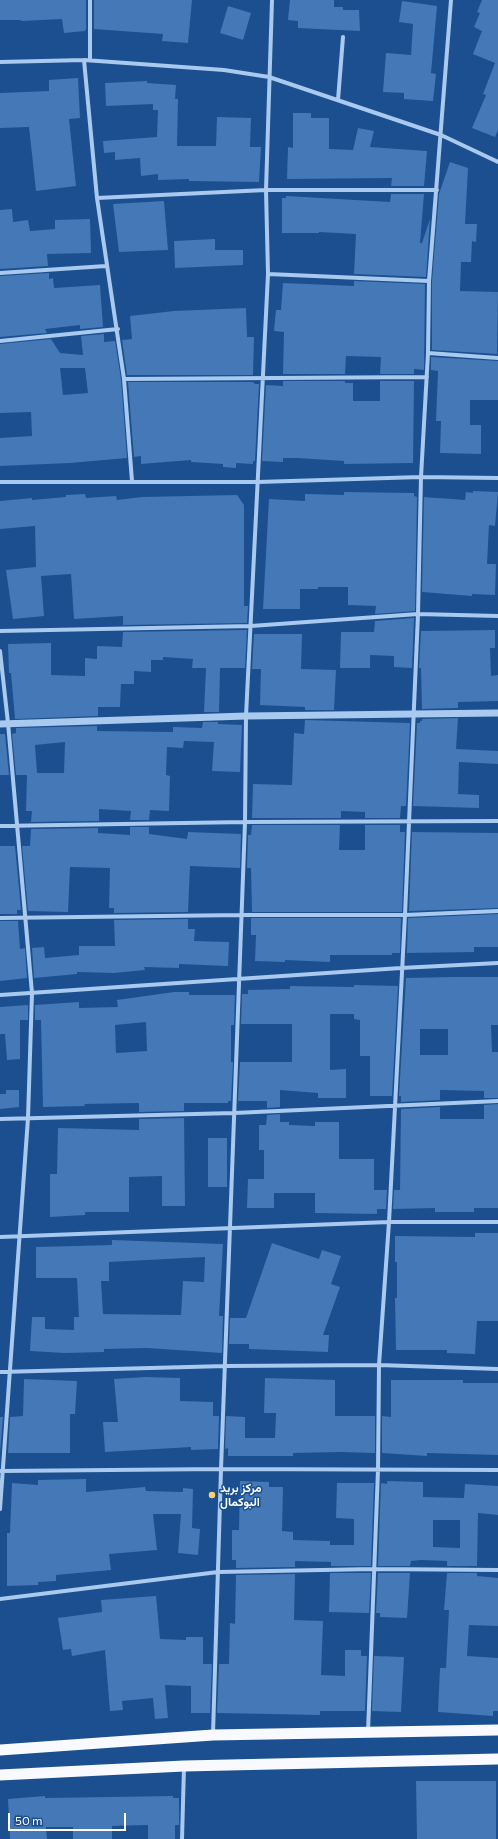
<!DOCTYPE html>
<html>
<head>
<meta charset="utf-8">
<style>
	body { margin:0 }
	#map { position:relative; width:498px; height:1839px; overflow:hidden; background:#1b4f8f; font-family:Commissioner,sans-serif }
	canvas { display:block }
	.scale { position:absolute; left:8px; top:1813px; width:118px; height:18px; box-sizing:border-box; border:2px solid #fff; border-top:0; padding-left:5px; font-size:12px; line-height:14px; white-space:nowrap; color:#fff; -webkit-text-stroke:3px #1b4f8f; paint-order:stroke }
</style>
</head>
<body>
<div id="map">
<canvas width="498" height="1839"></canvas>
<div class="scale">50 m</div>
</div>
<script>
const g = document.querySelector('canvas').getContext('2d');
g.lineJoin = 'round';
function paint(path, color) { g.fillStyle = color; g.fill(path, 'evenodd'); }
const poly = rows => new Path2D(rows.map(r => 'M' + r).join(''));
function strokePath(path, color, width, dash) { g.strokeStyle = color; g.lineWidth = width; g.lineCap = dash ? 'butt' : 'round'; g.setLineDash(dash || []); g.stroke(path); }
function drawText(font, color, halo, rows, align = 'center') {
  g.font = font + ' Commissioner,Vazirmatn,sans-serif'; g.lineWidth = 3; g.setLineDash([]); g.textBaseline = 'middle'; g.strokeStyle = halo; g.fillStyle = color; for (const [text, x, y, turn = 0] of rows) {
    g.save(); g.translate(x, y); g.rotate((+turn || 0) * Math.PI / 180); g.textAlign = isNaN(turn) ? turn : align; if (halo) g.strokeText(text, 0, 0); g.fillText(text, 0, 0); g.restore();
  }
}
const building = poly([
	[0,0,86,0,86,29,85,31,64,33,62,19,21,21,21,20,0,20],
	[94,0,192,0,188,43,162,41,163,34,94,29],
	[290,0,334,0,334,7,343,7,343,10,359,10,360,31,298,28,298,21,288,20],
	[482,0,498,0,498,130,495,137,472,128,486,95,483,94,495,63,473,54,482,31,474,27,480,13,477,12],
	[402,1,437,6,431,73,436,74,433,101,404,99,404,93,383,92,386,53,411,55,413,24,399,22],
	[228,6,251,13,243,40,220,33],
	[78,78,80,118,69,119,76,186,36,191,29,127,0,128,0,93,49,91,49,80],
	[147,81,147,83,176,85,175,99,178,99,177,146,216,146,217,117,251,118,250,147,261,147,259,182,189,181,189,179,158,180,158,174,141,176,140,158,115,160,115,152,104,153,103,141,157,137,158,110,153,110,153,104,106,106,105,83],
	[293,113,311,113,311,118,329,118,329,149,353,150,358,128,374,131,370,147,427,151,424,186,391,186,392,178,287,179,288,147,293,148],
	[450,162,468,168,465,224,477,224,476,242,472,241,471,262,461,262,460,291,498,292,497,354,432,350,432,281,439,194],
	[391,194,424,194,420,243,422,243,430,219,426,277,354,274,356,234,319,232,319,233,282,233,282,198,286,198,286,196,390,202],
	[164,201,168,250,119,252,113,204],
	[12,209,13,222,28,220,30,231,55,229,55,220,90,219,91,253,47,254,48,266,0,269,0,210],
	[215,239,215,250,243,250,243,265,175,268,174,241],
	[49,273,49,279,53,278,54,288,100,285,103,327,80,329,80,325,45,329,47,333,0,337,0,276],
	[354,281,425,284,424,370,414,369,414,374,380,374,381,357,346,356,345,374,283,374,284,332,274,331,276,310,281,310,283,283,354,286],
	[246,308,247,337,254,337,253,375,127,375,122,340,132,339,130,316,174,311],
	[104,334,104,342,115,341,121,379,127,458,70,463,0,466,0,438,32,436,31,412,0,413,0,344,51,339,60,353,83,355,81,336],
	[60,368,85,368,88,393,63,395],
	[431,357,498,361,498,400,470,400,470,425,481,425,481,454,440,453,441,421,436,421,438,371,431,370],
	[283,381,345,381,345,383,353,383,353,401,380,401,380,381,414,381,413,463,344,464,344,461,297,458,283,458,283,462,262,461,266,385,283,386],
	[128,382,253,382,255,384,259,384,255,461,253,461,253,464,236,463,236,468,223,467,223,464,191,462,191,460,141,464,141,456,134,457],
	[473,491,498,492,495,526,489,525,487,564,496,564,495,595,472,594,472,596,422,592,424,497,465,500,466,492,473,493],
	[344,492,414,493,414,496,417,497,415,611,375,614,376,606,348,605,348,587,318,587,318,589,300,589,300,609,263,609,269,499,305,501,305,494,344,495],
	[85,494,86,498,116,496,117,500,142,497,237,495,244,505,244,606,248,606,247,623,123,625,123,616,74,619,71,574,41,576,44,616,13,619,6,570,36,567,35,526,0,529,0,501,32,498,32,500,66,497,66,495],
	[414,618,412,668,394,667,394,656,370,655,370,668,340,668,341,632,374,632,375,621],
	[247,630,245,668,220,668,219,712,204,712,206,668,192,668,193,659,163,657,163,660,151,660,151,672,134,671,134,684,121,684,120,707,98,707,98,716,15,719,11,673,9,673,8,644,51,643,51,675,85,676,85,658,97,659,97,646,122,647,123,632],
	[495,630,495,648,490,648,491,676,498,675,498,701,458,702,458,708,422,709,421,668,419,668,421,631],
	[254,634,302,634,301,669,336,670,334,710,305,710,305,707,260,705,261,669,252,669],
	[458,718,456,749,498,751,498,764,459,762,458,794,479,795,479,808,413,806,417,723,420,723,420,721,422,721,422,719],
	[305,720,410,723,406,806,401,806,400,818,365,818,365,812,341,811,341,818,252,818,253,784,292,785,294,733,304,734],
	[203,722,218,722,218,724,242,725,240,772,212,771,214,742,184,741,183,748,167,747,166,775,170,776,169,811,150,810,149,820,130,820,131,811,99,809,99,821,31,822,32,811,26,811,27,775,16,775,12,734,16,733,16,728,97,726,97,731,173,732,173,727,202,728],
	[65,742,64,773,37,773,35,745],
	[0,734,5,734,9,775,0,775],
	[252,825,340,825,339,850,365,850,365,825,400,825,400,832,405,832,402,912,252,912,251,868,247,868,248,835,251,835],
	[130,827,149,827,149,834,187,839,188,832,241,834,240,868,190,866,188,912,114,913,114,908,109,908,110,868,70,867,68,912,28,911,22,846,30,846,31,829,98,828,98,833,130,835],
	[412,832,498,833,498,908,409,911],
	[0,846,15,846,21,910,17,910,17,914,0,914],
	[498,914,498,947,474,947,474,952,407,953,408,918],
	[251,918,401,918,400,953,392,953,392,955,330,955,330,962,285,960,285,962,255,961,256,935,251,935],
	[188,919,188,929,195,929,194,941,229,942,228,966,179,964,179,968,144,967,145,970,114,973,77,972,77,974,34,978,32,948,44,947,45,958,79,955,79,946,115,946,114,920],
	[0,921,18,921,20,949,25,948,27,978,0,981],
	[451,977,498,977,498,1025,491,1025,492,1052,498,1052,498,1098,484,1098,484,1091,440,1090,440,1100,401,1102,401,1096,399,1096,406,978],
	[420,1029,448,1029,448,1055,420,1055],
	[354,985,398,986,392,1096,370,1096,370,1056,360,1056,360,1020,354,1019,354,1014,330,1014,330,1070,346,1069,346,1098,318,1098,318,1093,280,1090,280,1107,267,1108,267,1101,238,1101,240,1062,292,1062,292,1024,241,1024,242,994,248,994,248,990,290,989,290,986,354,987],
	[174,992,189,992,189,995,235,995,234,1025,231,1025,231,1062,233,1062,231,1101,228,1101,228,1103,184,1103,184,1111,139,1112,139,1103,84,1104,85,1106,43,1107,41,1020,35,1020,35,1005,79,1002,79,1008,118,1007,117,1000],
	[146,1022,147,1051,116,1053,115,1025],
	[28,1005,28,1020,20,1020,20,1059,7,1060,5,1034,0,1034,0,1007],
	[6,1090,19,1090,19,1107,0,1109,0,1094,6,1094],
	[498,1104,498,1208,474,1208,474,1212,435,1212,435,1208,393,1209,394,1190,400,1190,401,1109,440,1107,440,1119,484,1119,484,1105],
	[280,1114,280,1122,289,1122,289,1125,315,1126,315,1122,339,1122,339,1159,374,1159,374,1190,387,1190,386,1209,377,1209,377,1214,315,1213,315,1193,274,1193,274,1208,247,1208,248,1179,264,1179,264,1150,259,1150,259,1125,266,1125,267,1115],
	[184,1118,185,1206,162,1206,162,1176,129,1177,129,1212,85,1212,85,1215,50,1217,50,1174,57,1174,58,1128,139,1130,139,1119],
	[208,1138,227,1138,227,1187,208,1187],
	[475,1233,498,1233,498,1321,477,1321,475,1354,447,1353,447,1350,396,1350,395,1298,397,1298,397,1262,395,1262,395,1236,475,1237],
	[112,1240,223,1244,219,1316,223,1316,222,1353,147,1348,104,1349,104,1352,65,1353,30,1351,32,1317,45,1317,45,1329,74,1330,74,1317,79,1317,77,1278,36,1278,36,1247,112,1245],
	[205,1257,204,1282,183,1281,181,1315,103,1314,101,1281,109,1281,109,1262],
	[272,1243,319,1259,322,1250,341,1256,331,1284,340,1287,323,1335,329,1335,328,1352,249,1349,249,1344,229,1344,230,1318,246,1318],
	[145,1377,180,1378,180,1401,213,1402,213,1416,219,1416,218,1449,191,1450,191,1447,105,1452,103,1422,118,1422,114,1379],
	[265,1378,335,1380,335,1416,375,1416,375,1453,341,1452,293,1453,293,1456,228,1456,228,1448,225,1449,226,1416,245,1417,245,1438,275,1438,276,1413,264,1413],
	[24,1379,77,1381,75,1414,70,1414,70,1453,8,1453,10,1417,23,1416],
	[391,1380,463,1380,463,1383,498,1383,498,1455,427,1453,427,1456,382,1453,382,1416,391,1417],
	[0,1417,3,1417,0,1453],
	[86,1479,86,1492,145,1487,146,1491,183,1492,183,1488,193,1489,192,1528,200,1529,198,1555,178,1553,181,1514,153,1514,157,1550,109,1554,111,1570,56,1575,56,1581,38,1582,38,1585,7,1586,7,1533,10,1533,12,1483,38,1485,38,1480],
	[240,1481,269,1482,269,1487,283,1487,282,1531,293,1532,293,1540,330,1541,330,1545,354,1545,354,1519,336,1518,337,1483,374,1483,371,1566,331,1566,331,1562,295,1561,295,1567,236,1568,236,1560,232,1560,232,1530,239,1530],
	[387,1481,423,1482,423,1497,464,1498,465,1484,498,1486,498,1515,478,1513,477,1566,447,1566,447,1561,421,1560,411,1561,410,1566,378,1566,381,1483,387,1484],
	[433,1520,460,1520,460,1548,433,1547],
	[330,1573,371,1573,369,1613,329,1612],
	[378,1573,410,1573,407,1618,380,1617,380,1613,376,1613],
	[447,1573,477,1573,477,1576,498,1578,498,1626,469,1625,467,1656,498,1658,498,1711,493,1711,493,1716,438,1712,440,1668,446,1668,449,1610,444,1610],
	[295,1574,294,1620,323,1621,321,1675,345,1676,345,1650,361,1650,361,1656,367,1656,365,1711,320,1711,320,1715,217,1713,219,1664,229,1664,230,1623,235,1624,236,1575],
	[156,1596,160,1639,186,1640,186,1637,203,1637,203,1664,212,1664,210,1713,191,1713,191,1686,165,1685,168,1718,155,1719,153,1698,122,1701,123,1710,110,1711,105,1650,72,1656,71,1649,63,1650,58,1618,102,1612,101,1600],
	[374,1656,404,1657,401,1712,372,1711],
	[416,1781,496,1781,496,1839,417,1839],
	[45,1796,45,1798,173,1796,173,1798,179,1798,179,1825,175,1825,175,1839,148,1839,148,1825,112,1826,112,1839,73,1839,73,1827,46,1827,47,1839,10,1839,8,1799]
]);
const minor = poly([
	[84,60,97,198,124,379,132,481],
	[90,60,90,0],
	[0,62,84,60,224,70,269,77,441,135,498,162],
	[338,100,343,37],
	[97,198,266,190,437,190],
	[0,273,106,266],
	[268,274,429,281],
	[0,341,118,329],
	[428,353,498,358],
	[124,379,427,377],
	[0,482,258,482,421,477,498,478],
	[0,631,251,626,418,614,498,616],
	[0,651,8,723,32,993,28,1118,0,1509],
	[0,826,245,822,498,821],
	[0,918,241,915,405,915,498,911],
	[0,995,401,968,498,963],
	[0,1119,234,1113,498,1101],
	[0,1237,389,1222,498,1222],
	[0,1372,226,1366,379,1365,498,1369],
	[0,1471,221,1469,498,1470],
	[0,1599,218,1572,374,1569,498,1570],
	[368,1732,378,1470,379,1365,389,1222,405,915,418,614,421,477,428,353,429,281,451,0],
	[213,1734,221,1469,245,822,246,716,268,274,266,190,272,0],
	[182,1839,184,1767]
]);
const tertiary = poly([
	[0,724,246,716,498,713]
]);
const trunk = poly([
	[0,1750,213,1735,498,1730],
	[0,1775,184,1766,498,1759]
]);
const markers = [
	[212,1495,4,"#ffd166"]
];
const poiNames = [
	["مركز بريد",220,1488],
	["البوكمال",220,1502]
];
paint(building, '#4478b7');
strokePath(minor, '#a9c9ee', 4);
strokePath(tertiary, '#a9c9ee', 7);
strokePath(trunk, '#f8faff', 11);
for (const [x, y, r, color] of markers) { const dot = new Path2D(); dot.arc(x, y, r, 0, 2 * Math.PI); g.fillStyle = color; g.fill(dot); strokePath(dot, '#1b4f8f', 1.5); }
drawText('bold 12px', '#fff', '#1b4f8f', poiNames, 'left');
</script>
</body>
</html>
